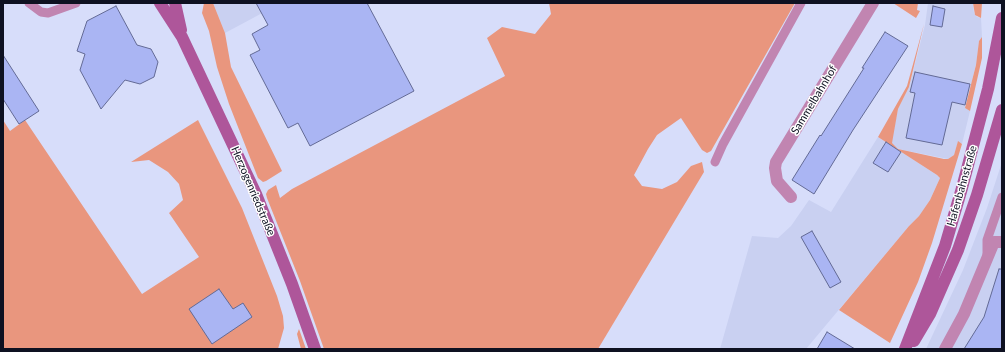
<!DOCTYPE html>
<html>
<head>
<meta charset="utf-8">
<style>
	body { margin:0 }
	#map { position:relative; width:1005px; height:352px; overflow:hidden; background:#d7ddfa; font-family:Lato,sans-serif }
	canvas { display:block }
	.frame { position:absolute; inset:0; border:4px solid #0e1121; pointer-events:none }
</style>
</head>
<body>
<div id="map">
<canvas width="1005" height="352"></canvas>
<div class="frame"></div>
</div>
<script>
const g = document.querySelector('canvas').getContext('2d');
g.lineJoin = 'round';
function paint(path, color) { g.fillStyle = color; g.fill(path, 'evenodd'); }
const poly = rows => new Path2D(rows.map(r => 'M' + r).join(''));
function strokePath(path, color, width, dash) { g.strokeStyle = color; g.lineWidth = width; g.lineCap = dash ? 'butt' : 'round'; g.setLineDash(dash || []); g.stroke(path); }
function drawText(font, color, halo, rows, align = 'center') {
  g.font = font + ' Lato,sans-serif'; g.lineWidth = 3; g.setLineDash([]); g.textBaseline = 'middle'; g.strokeStyle = halo; g.fillStyle = color; for (const [text, x, y, turn = 0] of rows) {
    g.save(); g.translate(x, y); g.rotate((+turn || 0) * Math.PI / 180); g.textAlign = isNaN(turn) ? turn : align; if (halo) g.strokeText(text, 0, 0); g.fillText(text, 0, 0); g.restore();
  }
}
const built = poly([
	[213,3,281,3,225,33],
	[928,3,973,3,974,13,977,17,981,18,982,37,979,41,976,65,965,108,970,111,962,144,958,142,954,155,948,159,898,149,891,143,898,109,909,87,925,25],
	[878,137,937,175,940,178,930,200,919,216,909,226,806,349,720,349,752,236,778,238,791,226,809,200,831,212],
	[1002,162,1002,349,926,349,963,270,987,208]
]);
const green = poly([
	[204,3,213,3,225,33,231,67,282,171,266,181,263,182,258,178,229,104,217,67,209,31,202,13],
	[549,3,795,3,711,151,707,153,702,150,681,118,657,135,648,149,634,175,642,186,662,189,677,182,691,166,702,162,704,172,598,349,324,349,300,281,267,198,266,194,268,190,276,185,280,198,292,189,505,76,487,38,502,27,535,34,551,14],
	[893,3,918,3,917,10,920,11,916,18],
	[973,3,982,3,981,18,975,15],
	[924,24,909,87,898,109,892,143,898,149,944,159,948,159,954,155,958,141,962,144,932,243,918,282,890,343,839,310,909,226,919,216,930,200,940,178,937,175,878,137,907,86],
	[982,37,982,58,970,111,965,108,976,65,979,41],
	[3,120,10,131,25,120,142,294,199,257,169,213,183,200,179,184,168,172,149,160,131,162,198,120,242,208,277,296,283,316,284,328,278,349,3,349],
	[299,329,306,349,301,349,297,334]
]);
const building = poly([
	[256,3,367,3,414,91,310,146,298,123,288,128,250,55,260,50,252,34,268,25,256,3],
	[116,6,137,45,151,49,158,62,154,77,140,84,125,80,101,109,80,70,85,54,77,51,87,21,116,6],
	[933,6,945,9,942,27,930,25,933,6],
	[885,32,908,46,853,130,814,194,792,180,820,135,821,136,864,68,862,68,885,32],
	[3,55,39,111,19,124,3,99,3,55],
	[915,72,970,84,965,105,952,102,942,145,906,138,915,93,910,92,915,72],
	[886,142,901,152,888,172,873,163,886,142],
	[812,231,841,282,830,288,801,237,812,231],
	[999,269,1002,269,1002,349,964,349,984,317,999,269],
	[219,289,233,309,243,303,252,317,212,344,189,309,219,289],
	[827,332,855,349,817,349,827,332]
]);
const lane = poly([
	[29,3,41,12,48,13,76,3],
	[715,162,723,144,801,3],
	[987,254,987,240,1002,197]
]);
const street = poly([
	[791,197,777,181,775,168,776,162,873,3],
	[945,349,964,314,994,242,1002,242]
]);
const secondary = poly([
	[160,3,182,37,256,194,292,284,315,349],
	[175,3,181,30],
	[914,341,930,314,958,250,977,195,1002,110],
	[905,349,945,246,962,188,988,89,1002,18]
]);
const streetNames = [
	["Sammelbahnhof",814,100,-59],
	["Hafenbahnstraße",962,186,-74],
	["Herzogenriedstraße",253,191,67]
];
paint(built, '#c9d0f1');
paint(green, '#e9967e');
paint(building, '#aab5f3');
strokePath(building, '#636a95', 1);
strokePath(lane, '#c185b1', 9);
strokePath(street, '#c185b1', 12);
strokePath(secondary, '#ae569a', 12);
drawText('11px', '#0e1121', '#fff', streetNames);
</script>
</body>
</html>
